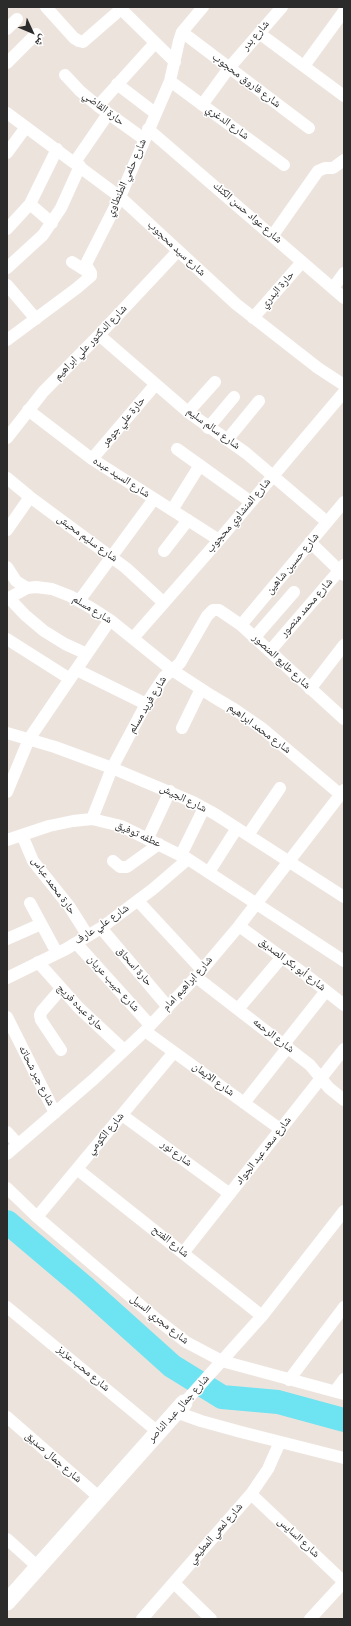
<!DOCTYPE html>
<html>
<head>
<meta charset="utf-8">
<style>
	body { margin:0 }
	#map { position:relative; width:351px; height:1626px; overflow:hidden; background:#ede3dd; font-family:"Source Sans 3","Noto Naskh Arabic",sans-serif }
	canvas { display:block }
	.frame { position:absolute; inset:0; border:8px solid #2b2b2b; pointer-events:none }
	.north { position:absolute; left:12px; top:12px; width:40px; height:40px; -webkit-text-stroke:3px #fff; paint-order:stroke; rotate:134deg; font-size:11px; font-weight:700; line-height:16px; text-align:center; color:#2b2b2b }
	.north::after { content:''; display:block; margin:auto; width:14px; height:18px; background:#2b2b2b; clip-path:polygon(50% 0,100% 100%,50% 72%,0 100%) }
</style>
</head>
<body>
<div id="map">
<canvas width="351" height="1626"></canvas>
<div class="frame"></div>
<div class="north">ش</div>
</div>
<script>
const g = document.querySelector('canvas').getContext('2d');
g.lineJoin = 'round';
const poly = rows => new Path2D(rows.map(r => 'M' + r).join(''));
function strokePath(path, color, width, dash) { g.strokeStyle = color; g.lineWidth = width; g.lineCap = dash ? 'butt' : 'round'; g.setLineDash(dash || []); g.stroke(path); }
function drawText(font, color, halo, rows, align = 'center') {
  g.font = font + ' "Source Sans 3","Noto Naskh Arabic",sans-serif'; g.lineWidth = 3; g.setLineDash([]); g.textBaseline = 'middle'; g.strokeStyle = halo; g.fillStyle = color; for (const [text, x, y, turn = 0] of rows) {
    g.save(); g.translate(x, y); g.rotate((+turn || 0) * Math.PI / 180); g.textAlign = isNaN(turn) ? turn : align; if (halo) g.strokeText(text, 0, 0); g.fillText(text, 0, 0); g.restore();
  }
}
const river = poly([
	[7,1222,84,1287,172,1366,222,1397,278,1402,344,1420]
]);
const street = poly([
	[46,7,74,38,79,41,83,42,121,9],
	[119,7,175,62],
	[7,29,17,19],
	[182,32,309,128],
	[259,33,344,96],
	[7,63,36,34],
	[304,66,344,11],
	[65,75,80,91,98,106,144,139],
	[170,81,284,165],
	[117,84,155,113],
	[202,105,229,68,282,7],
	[98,106,155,43],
	[7,113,120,197,236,304,318,368,344,385],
	[148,129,344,298],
	[7,153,26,127],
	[75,162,108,114],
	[30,204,52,223],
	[7,229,30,204,57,149],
	[273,235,318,171,325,168,333,168,344,160],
	[72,262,91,274],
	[7,268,43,235,61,208,80,166],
	[7,285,36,319],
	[333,288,344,273],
	[253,318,302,262],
	[99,335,188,412,246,453,327,522],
	[7,340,77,288,91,276,91,273,86,265,87,262,120,197,170,81,179,41,182,32,203,7],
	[28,410,92,459,219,540],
	[188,412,215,382],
	[208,428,234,397],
	[7,438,43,392,99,335,178,251],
	[227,440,259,401],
	[177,449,251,502],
	[92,459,155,385],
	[7,478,30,497,126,568,164,603],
	[172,510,200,465],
	[7,530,30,497],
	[310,542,344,575],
	[164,551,188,520],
	[7,567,16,581,27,588],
	[9,598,25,615,44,631,65,644,87,654],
	[7,599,27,588,36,587,52,589,70,596,93,609,110,620,172,670,212,696,234,709,263,729,341,795],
	[79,601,154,499],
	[241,625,344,502],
	[133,638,219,540,344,392],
	[254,638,294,592],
	[7,639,70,679],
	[270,651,344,565],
	[77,670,146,704],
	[310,689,344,645],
	[182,728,201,689],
	[7,733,55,747,112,768,193,802,215,814,344,897],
	[7,792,29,739,110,620],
	[92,819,112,768,146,704,164,677,180,663,207,616,213,610,219,610,241,625,344,719],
	[22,835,33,861,69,906,88,936],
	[248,835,280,788],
	[148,838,170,791],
	[7,840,49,826,73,821,92,819,121,826,188,859,344,961],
	[181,855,204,808],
	[113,861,120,867,127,867,159,844],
	[209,872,237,828],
	[138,901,202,970],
	[30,903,57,953],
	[239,926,306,975,344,1005],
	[101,928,168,1007],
	[7,939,41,924],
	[76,943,150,1025],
	[38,962,79,1008,124,1050],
	[196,977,310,1065,329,1088,344,1100],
	[7,978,66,949,101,928,153,889,188,859],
	[61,989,42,1011,40,1015,41,1020,61,1050],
	[238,1009,282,957],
	[7,1017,55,1113],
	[145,1031,280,1129],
	[284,1044,326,991],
	[244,1103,288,1047],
	[122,1115,230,1194],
	[7,1132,18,1144],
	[7,1154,94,1079,145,1031,196,977,239,926,344,790],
	[77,1169,262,1316],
	[7,1188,37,1217,159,1321,186,1342,222,1361,344,1394],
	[37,1217,174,1052],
	[183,1253,344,1049],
	[7,1307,158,1432],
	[289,1380,344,1307],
	[335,1391,344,1379],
	[184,1403,262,1316,344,1211],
	[176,1412,201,1421,241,1432,344,1458],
	[7,1417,100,1498],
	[251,1494,344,1582],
	[7,1539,38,1567],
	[174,1583,211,1619],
	[142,1619,251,1494,268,1469,280,1442],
	[310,1619,344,1582]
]);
const secondary = poly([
	[7,1602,184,1403]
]);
const streetNames = [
	["شارع بدر",256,36,-49],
	["شارع فاروق محجوب",246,81,37],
	["حارة القاضي",103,109,37],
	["شارع الدغري",227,123,36],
	["شارع حلمي الطنطاوي",127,178,-66],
	["شارع عواد حسن الكنك",247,213,41],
	["شارع سيد محجوب",176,249,43],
	["حارة البدري",278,290,-49],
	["شارع الدكتور علي ابراهيم",91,343,-46],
	["حارة علي جوهر",124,422,-50],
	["شارع سالم سليم",213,429,36],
	["شارع السيد عبده",121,478,33],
	["شارع المنشاوي محجوب",239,516,-50],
	["شارع سليم محبش",87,539,36],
	["شارع حسين شاهين",293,564,-50],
	["شارع محمد منصور",307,608,-49],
	["شارع مسلم",92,610,32],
	["شارع طايع المنصور",281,662,43],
	["شارع فريد مسلم",148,705,-59],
	["شارع محمد ابراهيم",259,729,37],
	["شارع الجيش",183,799,26],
	["عطفه توفيق",138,835,24],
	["حارة محمد عباس",53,886,54],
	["شارع علي عارف",102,925,-34],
	["شارع أبو بكر الصديق",292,965,37],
	["حارة اسحاق",134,967,49],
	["شارع حبيب عريان",113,984,48],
	["شارع ابراهيم امام",188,984,-48],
	["حارة عبده فريج",80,1008,45],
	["شارع الرحمه",273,1036,38],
	["شارع جبر شحاته",36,1076,63],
	["شارع الايمان",213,1080,36],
	["شارع الكومي",106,1134,-50],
	["شارع سعد عبد الجواد",264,1151,-52],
	["شارع نور",176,1154,36],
	["شارع الفتح",170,1242,39],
	["شارع مجري السيل",159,1320,39],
	["شارع محب عزيز",83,1369,40],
	["شارع جمال عبد الناصر",179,1409,-48],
	["شارع جمال صديق",53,1458,41],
	["شارع لمعي المطيعي",216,1534,-49],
	["شارع السايس",298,1538,43]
];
strokePath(river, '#6ee3f1', 24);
strokePath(street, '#fff', 12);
strokePath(secondary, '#fff', 17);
drawText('11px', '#2b2b2b', '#fff', streetNames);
</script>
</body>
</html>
